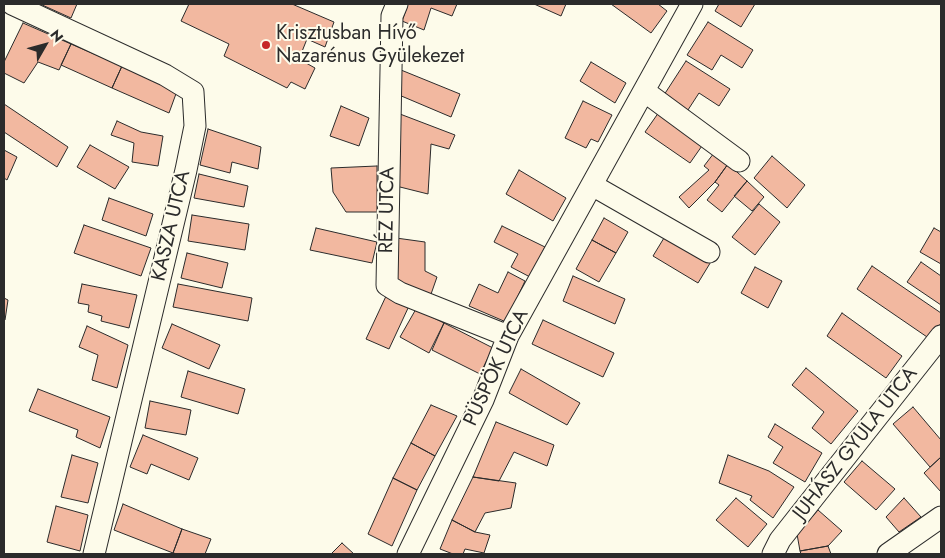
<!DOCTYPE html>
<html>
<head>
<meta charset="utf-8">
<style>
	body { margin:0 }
	#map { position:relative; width:945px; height:558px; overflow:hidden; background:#fdfbea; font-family:Jost,sans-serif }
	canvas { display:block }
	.frame { position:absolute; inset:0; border:5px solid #2b2b2b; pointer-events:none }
	.north { position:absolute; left:20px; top:20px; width:50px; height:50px; -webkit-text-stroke:4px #fdfbea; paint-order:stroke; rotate:52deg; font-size:14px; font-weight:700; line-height:20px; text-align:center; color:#2b2b2b }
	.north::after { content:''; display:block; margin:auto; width:18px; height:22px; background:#2b2b2b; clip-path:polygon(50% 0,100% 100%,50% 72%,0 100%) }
</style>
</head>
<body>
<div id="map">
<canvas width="945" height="558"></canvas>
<div class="frame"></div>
<div class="north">N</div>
</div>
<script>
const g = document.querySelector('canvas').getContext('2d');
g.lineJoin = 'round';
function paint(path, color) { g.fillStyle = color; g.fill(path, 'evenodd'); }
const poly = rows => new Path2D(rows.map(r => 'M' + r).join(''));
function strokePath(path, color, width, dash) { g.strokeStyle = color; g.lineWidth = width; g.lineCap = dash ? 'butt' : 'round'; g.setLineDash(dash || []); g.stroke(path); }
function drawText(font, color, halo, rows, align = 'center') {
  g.font = font + ' Jost,sans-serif'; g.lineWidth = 4; g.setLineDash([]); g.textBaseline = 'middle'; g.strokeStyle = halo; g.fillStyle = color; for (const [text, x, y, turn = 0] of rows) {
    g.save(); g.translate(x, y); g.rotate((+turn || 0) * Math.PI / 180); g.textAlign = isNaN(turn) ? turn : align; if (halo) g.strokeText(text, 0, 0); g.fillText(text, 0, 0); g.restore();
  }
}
const building = poly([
	[40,4,77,4,71,18,40,4],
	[189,4,292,4,334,22,325,47,307,39,299,59,315,68,305,89,291,82,287,88,224,56,229,44,181,21,189,4],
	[408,4,457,4,452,16,431,8,424,30,402,21,408,4],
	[534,4,566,4,561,16,534,4],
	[611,4,658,4,667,11,651,33,611,4],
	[719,4,755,4,741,27,715,11,719,4],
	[708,22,753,50,742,68,721,55,712,70,687,55,708,22],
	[23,23,71,44,59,70,38,62,24,83,4,73,4,62,23,23],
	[71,44,122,66,112,88,61,65,71,44],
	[686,61,730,89,719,106,699,93,686,113,662,98,686,61],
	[591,62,626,83,615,103,580,81,591,62],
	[122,66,177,91,169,113,112,88,122,66],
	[401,70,460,94,451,117,399,95,401,70],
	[583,101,612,115,598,142,591,139,586,148,565,138,583,101],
	[4,104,68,147,57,167,4,132,4,104],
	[341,106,369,118,359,146,330,136,341,106],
	[659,112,704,143,690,163,645,132,659,112],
	[400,114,455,135,449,149,431,144,428,194,396,186,400,114],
	[117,121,141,132,163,136,158,166,132,162,134,143,111,135,117,121],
	[208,129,261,147,258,169,232,162,230,173,200,165,208,129],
	[90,145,129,167,115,189,77,167,90,145],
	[4,150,17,157,7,180,4,178,4,150],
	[714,153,728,164,715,182,689,208,679,197,709,170,704,166,714,153],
	[772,156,805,185,787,208,754,178,772,156],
	[728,164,747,181,722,212,707,200,719,185,715,182,728,164],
	[377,166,377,212,346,212,333,192,331,168,377,166],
	[519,170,566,198,553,221,506,194,519,170],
	[199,174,248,186,244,207,194,198,199,174],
	[747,181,764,197,752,211,734,196,747,181],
	[109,198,153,214,146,236,102,220,109,198],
	[759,204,780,222,755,255,732,237,759,204],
	[192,215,249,224,245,250,188,241,192,215],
	[604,218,628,232,616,253,592,240,604,218],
	[84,225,151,248,141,276,74,253,84,225],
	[502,226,545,247,530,277,511,267,518,254,494,242,502,226],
	[316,228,377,242,372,263,310,250,316,228],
	[934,228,941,232,941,264,920,252,934,228],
	[667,233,712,260,698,283,653,256,667,233],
	[396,238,425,242,425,271,437,277,430,297,395,279,396,238],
	[592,240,616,253,599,282,576,269,592,240],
	[187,253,228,263,222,288,181,278,187,253],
	[921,262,941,276,941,305,907,282,921,262],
	[872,266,941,313,941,323,930,339,857,289,872,266],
	[755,267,782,281,768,308,741,293,755,267],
	[508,272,525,281,506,322,469,306,479,284,498,293,508,272],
	[573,276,625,299,615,324,563,301,573,276],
	[82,284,137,295,129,328,101,321,102,316,88,312,89,305,78,303,82,284],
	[178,284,252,298,248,321,173,307,178,284],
	[387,294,409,306,389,349,366,339,387,294],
	[4,298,8,300,5,320,4,320,4,298],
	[416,309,444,323,429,353,400,337,416,309],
	[842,313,902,356,886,378,827,336,842,313],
	[543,320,614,353,603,377,532,344,543,320],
	[444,323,493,348,480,374,432,350,444,323],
	[172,324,220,345,209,369,162,348,172,324],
	[87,326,128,345,117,388,92,380,98,355,79,347,87,326],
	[806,368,858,411,831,444,812,428,824,412,792,385,806,368],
	[521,369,580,403,567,425,509,393,521,369],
	[188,371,245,389,238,414,181,397,188,371],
	[38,389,110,417,100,448,76,437,78,430,29,411,38,389],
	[150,401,191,410,186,435,145,428,150,401],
	[431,405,457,416,435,456,411,443,431,405],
	[913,407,941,440,941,457,930,467,893,424,913,407],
	[496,422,554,445,547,466,514,452,499,481,473,477,496,422],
	[775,424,822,453,805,482,773,463,783,447,768,437,775,424],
	[143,435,198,458,189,480,151,464,147,474,130,467,143,435],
	[411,443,435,456,417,490,393,478,411,443],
	[72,455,98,463,88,503,61,497,72,455],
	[728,455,769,471,794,487,773,518,750,500,752,496,719,483,728,455],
	[941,457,941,492,924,473,941,457],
	[862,461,895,489,876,510,844,482,862,461],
	[473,477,516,483,511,508,485,513,475,532,452,520,473,477],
	[393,478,417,490,392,546,368,534,393,478],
	[736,498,767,524,748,547,716,520,736,498],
	[904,498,921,517,899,532,886,517,904,498],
	[123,504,182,529,173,553,114,530,123,504],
	[56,506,88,515,80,551,47,542,56,506],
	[818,510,842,531,828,546,800,551,797,534,818,510],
	[452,520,475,532,490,535,484,553,465,549,463,554,453,554,440,549,452,520],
	[182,529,211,539,205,554,178,554,173,553,182,529],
	[342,543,354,554,331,554,342,543],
	[828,546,831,554,801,554,800,551,828,546]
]);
const minor = poly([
	[12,4,165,75,193,92,195,126,186,170,94,554],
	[397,4,392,16,387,285,400,293,508,336],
	[644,91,739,161],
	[592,185,709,252],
	[408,554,483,400,508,336,692,4],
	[773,554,780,540,941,336],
	[888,554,941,517]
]);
const markers = [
	[266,45,5,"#c62828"]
];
const poiNames = [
	["Krisztusban Hívő",276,34],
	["Nazarénus Gyülekezet",276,57]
];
const streetNames = [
	["RÉZ UTCA",388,210,-89],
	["KASZA UTCA",172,226,-77],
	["PÜSPÖK UTCA",497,368,-65],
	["JUHÁSZ GYULA UTCA",856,444,-52]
];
paint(building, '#f2b8a0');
strokePath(building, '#2b2b2b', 1);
strokePath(minor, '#2b2b2b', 23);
strokePath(minor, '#fdfbea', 21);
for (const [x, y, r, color] of markers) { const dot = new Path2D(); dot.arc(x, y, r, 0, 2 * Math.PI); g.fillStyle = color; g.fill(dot); strokePath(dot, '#fdfbea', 2); }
drawText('20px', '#2b2b2b', '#fdfbea', poiNames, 'left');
drawText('20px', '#2b2b2b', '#fdfbea', streetNames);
</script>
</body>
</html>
